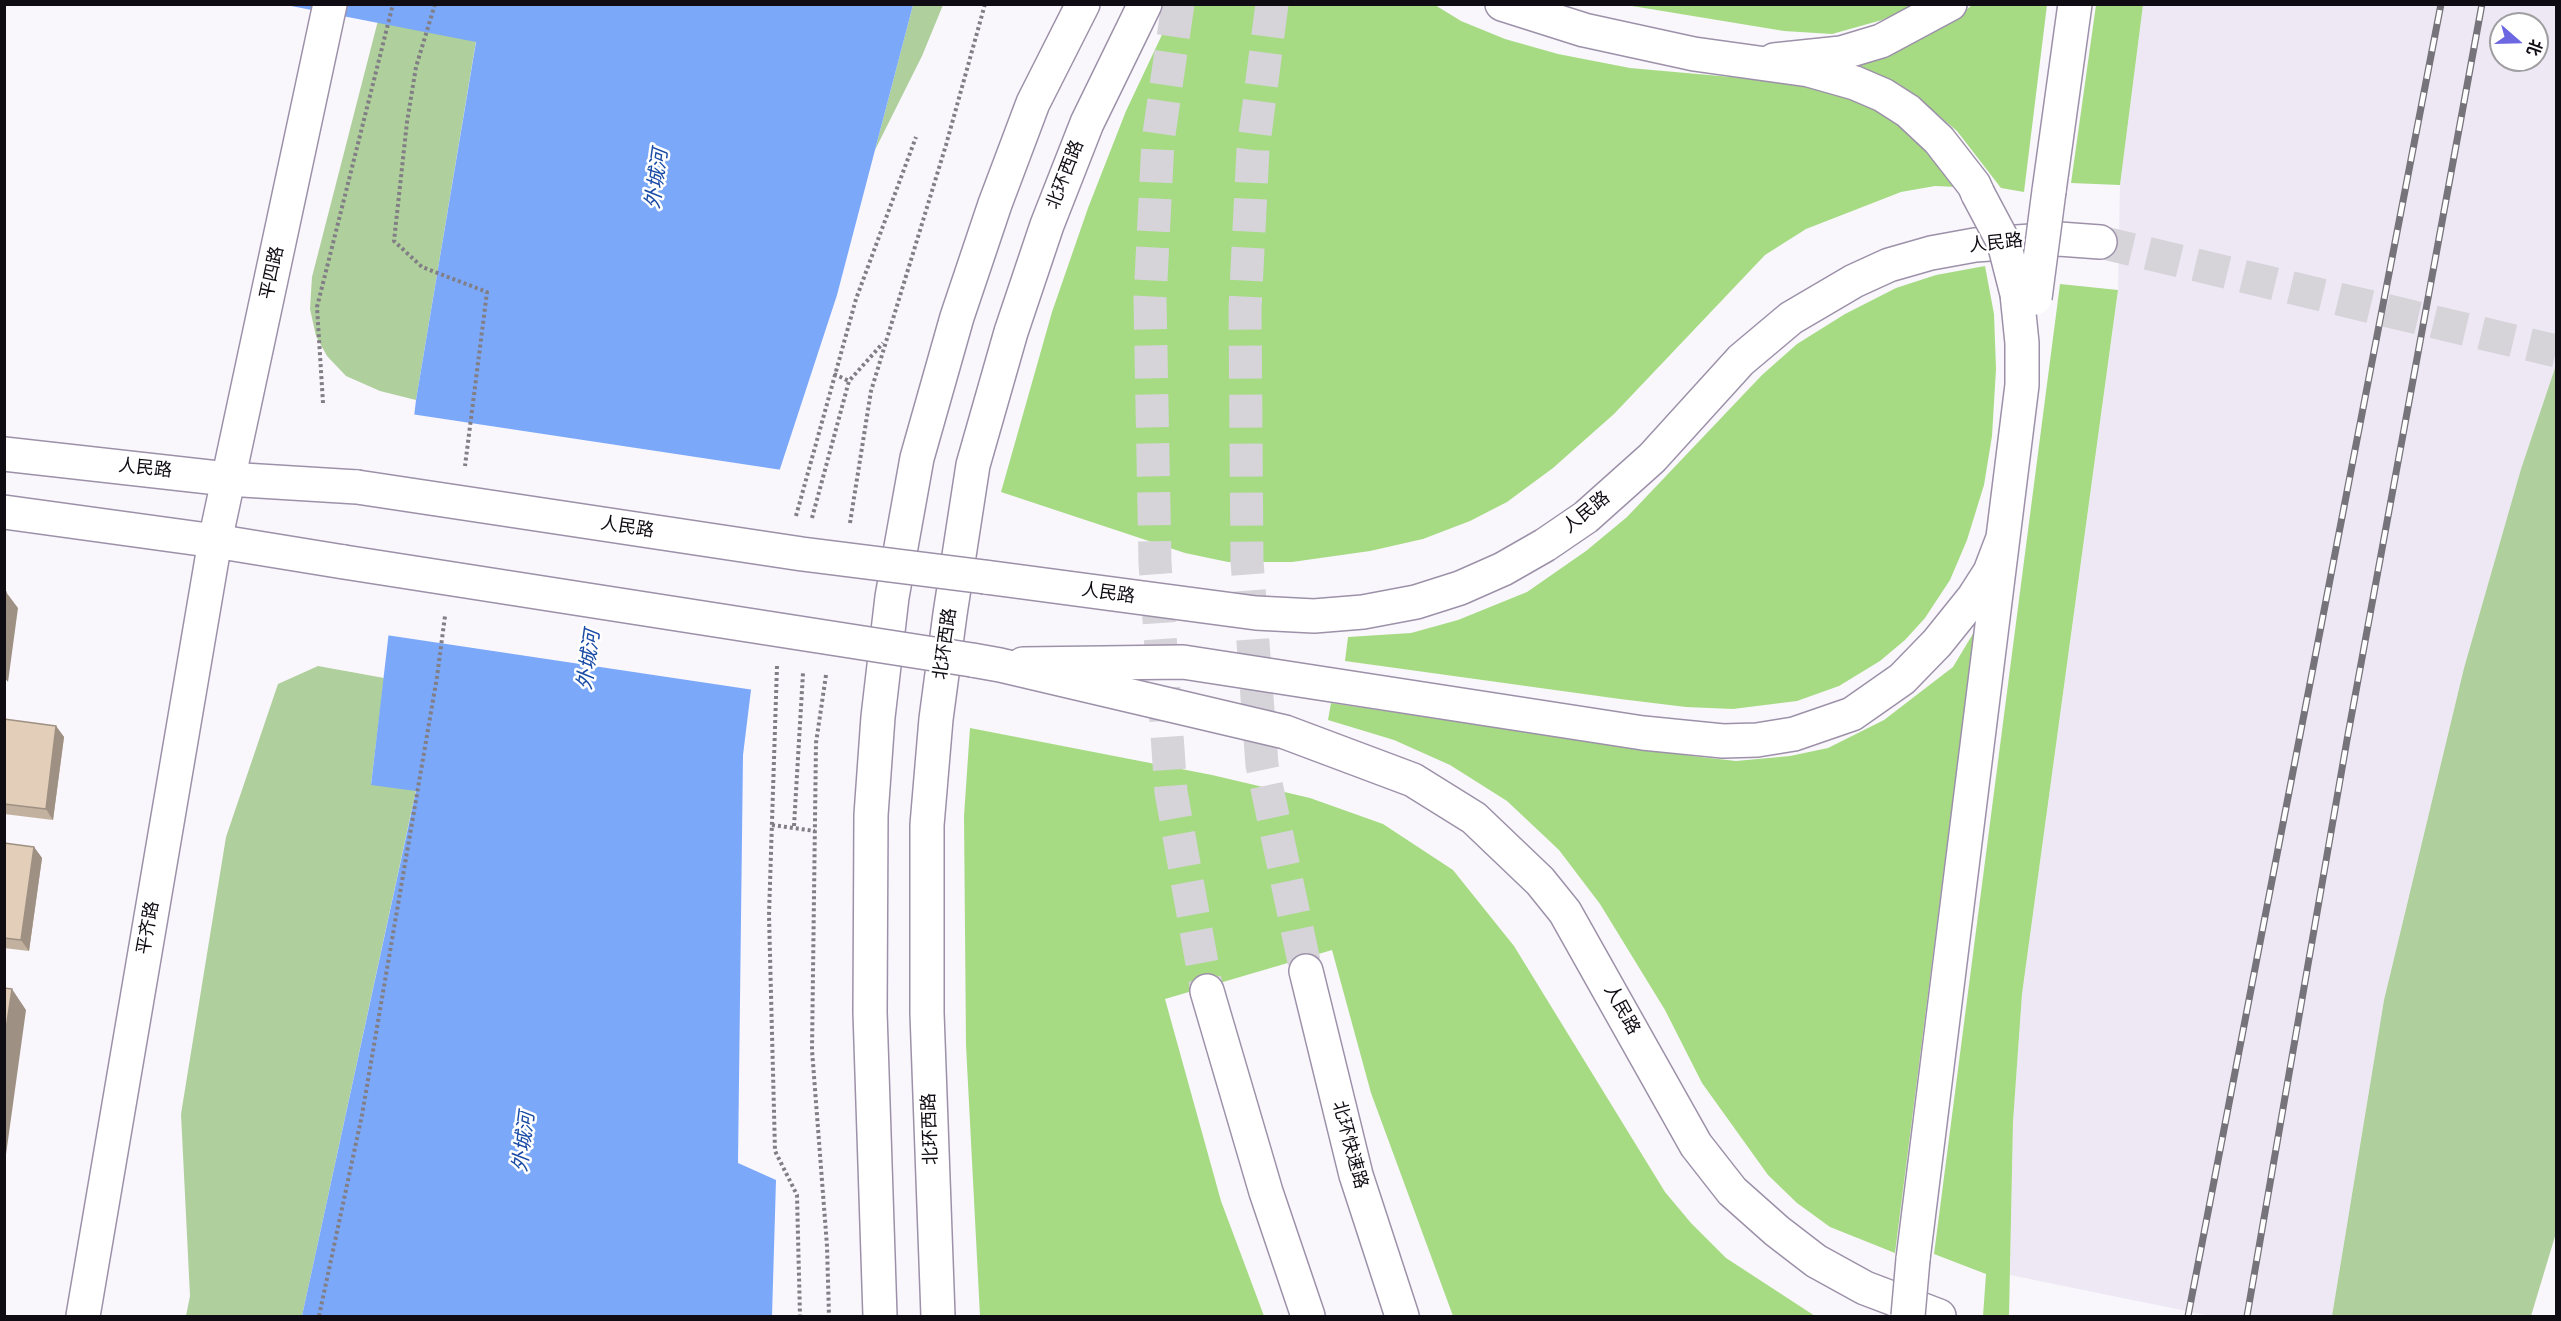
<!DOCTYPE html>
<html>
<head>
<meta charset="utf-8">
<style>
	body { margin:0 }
	#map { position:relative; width:2561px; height:1321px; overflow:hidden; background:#f9f6fc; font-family:Roboto,"Noto Sans SC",sans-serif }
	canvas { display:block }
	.frame { position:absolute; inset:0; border:6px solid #100c14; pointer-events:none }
	.north { position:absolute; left:2489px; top:12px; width:60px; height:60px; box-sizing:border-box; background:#fff; border:2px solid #9f9ea1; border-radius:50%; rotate:110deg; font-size:16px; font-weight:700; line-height:24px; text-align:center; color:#100c14 }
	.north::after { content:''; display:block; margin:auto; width:21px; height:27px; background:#6d68e2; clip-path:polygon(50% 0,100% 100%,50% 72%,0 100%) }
</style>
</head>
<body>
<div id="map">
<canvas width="2561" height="1321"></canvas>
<div class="frame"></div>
<div class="north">北</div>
</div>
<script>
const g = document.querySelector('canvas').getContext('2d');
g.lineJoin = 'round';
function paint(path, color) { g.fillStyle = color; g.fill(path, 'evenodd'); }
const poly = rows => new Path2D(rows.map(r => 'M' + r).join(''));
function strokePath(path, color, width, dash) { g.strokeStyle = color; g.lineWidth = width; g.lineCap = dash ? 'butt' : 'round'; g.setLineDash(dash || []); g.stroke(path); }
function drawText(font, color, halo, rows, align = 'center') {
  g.font = font + ' Roboto,"Noto Sans SC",sans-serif'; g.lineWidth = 5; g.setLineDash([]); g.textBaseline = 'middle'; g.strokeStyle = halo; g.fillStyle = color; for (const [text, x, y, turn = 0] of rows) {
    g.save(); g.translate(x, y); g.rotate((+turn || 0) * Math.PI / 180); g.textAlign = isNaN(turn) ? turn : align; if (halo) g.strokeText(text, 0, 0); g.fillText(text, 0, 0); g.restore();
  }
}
const built = poly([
	[2143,5,2556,5,2556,365,2521,469,2464,668,2384,1000,2332,1316,2211,1316,2010,1275,2013,1122,2022,994,2118,291,2120,185],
	[2501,24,2537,24,2537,60,2501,60]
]);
const green = poly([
	[382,5,482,5,416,400,380,391,346,376,327,356,316,336,310,309,312,277],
	[913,5,943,5,922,56,875,150],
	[2556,365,2556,1233,2531,1316,2332,1316,2384,1000,2464,668,2521,469],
	[318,666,384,678,371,784,416,790,302,1316,186,1316,190,1296,181,1114,226,837,278,684]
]);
const forest = poly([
	[1176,5,1435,5,1461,21,1505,39,1558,54,1630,68,1821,85,1886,111,1924,142,1958,187,1935,186,1901,192,1806,229,1765,255,1614,414,1553,468,1507,502,1470,521,1423,539,1370,551,1292,562,1228,562,1185,553,1001,492,1052,312,1088,208,1126,111],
	[1626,5,1915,5,1882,20,1832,34,1784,31],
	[1972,5,2047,5,2024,192,2001,188,1957,131,1926,105,1878,75,1847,63,1961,14],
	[2096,5,2143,5,2120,185,2071,183],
	[1985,266,1994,314,1996,369,1992,436,1984,485,1967,540,1950,580,1925,618,1905,640,1880,661,1839,686,1797,701,1733,709,1686,707,1620,699,1345,661,1348,637,1411,633,1458,620,1527,592,1586,551,1627,517,1762,375,1797,344,1845,314,1896,288,1936,275],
	[2060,284,2118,290,2022,994,2013,1122,2009,1316,1983,1316,1986,1274,1934,1254],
	[1974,632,1895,1253,1830,1227,1797,1203,1768,1175,1702,1083,1665,1010,1600,904,1559,850,1507,801,1450,765,1394,740,1328,720,1331,703,1692,756,1736,761,1790,756,1828,748,1884,720,1953,667],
	[970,728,1212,775,1310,798,1383,824,1453,870,1514,946,1665,1192,1691,1223,1726,1258,1815,1316,1453,1316,1371,1093,1332,950,1165,999,1221,1201,1264,1316,980,1316,966,1045,964,816]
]);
const water = poly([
	[286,5,913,5,837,295,777,478,743,755,738,1163,776,1180,772,1316,302,1316,416,791,371,785,416,400,476,42]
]);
const pier = poly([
	[411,414,782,470,754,690,386,635]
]);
const primaryTunnel = poly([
	[2100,242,2556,351]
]);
const highwayTunnel = poly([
	[1178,4,1158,141,1150,299,1155,563,1171,792,1207,991],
	[1272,4,1253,150,1245,309,1247,561,1262,765,1306,971]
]);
const path = poly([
	[435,4,416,67,407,122,394,241,422,267,487,292,465,466],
	[834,374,849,381],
	[323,403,317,307,393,4],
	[796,516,856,299,916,137],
	[812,518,849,381,883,343],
	[850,523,871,391,946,145,985,4],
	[777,666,769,915,775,1151,797,1195,800,1316],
	[826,675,816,743,812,1050,827,1246,829,1316],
	[772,825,815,831],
	[794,826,803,673],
	[319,1316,362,1115,437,677,445,616]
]);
const street = poly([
	[1774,60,1841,53,1881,41,1950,4],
	[2049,191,2075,4]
]);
const secondary = poly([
	[1502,4,1584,30,1694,54,1809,70,1855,83,1883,95,1908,111,1939,140,1974,185,1978,194],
	[1023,664,1183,662,1643,733,1723,741,1757,740,1794,734,1852,714,1902,679,1937,643,1974,597,1990,572,2003,538],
	[1913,1259,2022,385,2022,343,2017,294],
	[83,1316,215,541,330,4]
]);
const primary = poly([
	[4,454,227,479,357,487],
	[4,512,215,541,344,562],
	[985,577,1256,613,1314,616,1363,612,1416,602,1460,588,1503,569,1545,545,1586,517,1652,458,1741,360,1791,318,1854,281,1889,265,1931,253,1975,245,2059,239,2100,242],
	[972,660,1000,665,1285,732,1413,780,1474,818,1540,881,1565,912,1696,1145,1732,1191,1777,1231,1816,1261,1865,1288,1939,1316],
	[880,1316,870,1012,871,815,878,717,892,597,917,458,957,317,995,204,1033,103,1083,4],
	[938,1316,927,1013,927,825,936,719,950,614,973,465,1011,332,1047,225,1087,123,1145,4]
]);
const highway = poly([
	[1306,971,1356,1175,1402,1316],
	[1207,991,1266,1192,1308,1316]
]);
const rail = poly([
	[2188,1316,2441,4],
	[2247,1316,2347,740,2482,4]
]);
const streetBridge = poly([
	[2035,298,2049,191]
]);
const secondaryBridge = poly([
	[1978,194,2004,243,2017,294],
	[1908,1316,1913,1259]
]);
const primaryBridge = poly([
	[357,487,802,554,985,577],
	[344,562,972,660]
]);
const wall = poly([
	[4,719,56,726,64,737,53,820,4,814],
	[4,843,34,847,42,858,29,951,4,948]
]);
const shadedWall = poly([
	[6,592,18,608,8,682,4,677,4,606],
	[56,726,64,737,53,820,46,809],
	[34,847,42,858,29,951,21,940],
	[12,989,26,1010,4,1169,4,1042]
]);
const building = poly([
	[4,591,6,592,4,606,4,591],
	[4,719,56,726,46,809,4,804,4,719],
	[4,843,34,847,21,940,4,938,4,843],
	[4,988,12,989,4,1042,4,988]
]);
const streetNames = [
	["北环西路",1066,175,-69],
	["人民路",1996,244,-6],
	["平四路",273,273,-78],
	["人民路",145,469,6],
	["人民路",1587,513,-39],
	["人民路",627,528,9],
	["人民路",1108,594,8],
	["北环西路",946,644,-82],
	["平齐路",149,928,-80],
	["人民路",1621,1010,61],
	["北环西路",931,1129,-92],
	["北环快速路",1349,1145,75]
];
const waterNames = [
	["外城河",658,179,-82],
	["外城河",590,660,-82],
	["外城河",525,1142,-83]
];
paint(built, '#eee8f5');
paint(green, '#afcf9c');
paint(forest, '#a6db84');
paint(water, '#7ba8f9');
paint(pier, '#f9f6fc');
strokePath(primaryTunnel, '#d6d3d9', 33, [33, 16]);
strokePath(highwayTunnel, '#d6d3d9', 33, [33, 16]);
strokePath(street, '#9d91a9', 36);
strokePath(secondary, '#9d91a9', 36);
strokePath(primary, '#9d91a9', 36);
strokePath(highway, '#9d91a9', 36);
strokePath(path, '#827e85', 4, [3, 3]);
strokePath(street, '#fff', 33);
strokePath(secondary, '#fff', 33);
strokePath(primary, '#fff', 33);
strokePath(highway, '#fff', 33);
strokePath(rail, '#76737a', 7);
strokePath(rail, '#fff', 4.5, [14]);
strokePath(streetBridge, '#9d91a9', 36, []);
strokePath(secondaryBridge, '#9d91a9', 36, []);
strokePath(primaryBridge, '#9d91a9', 36, []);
strokePath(streetBridge, '#fff', 33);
strokePath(secondaryBridge, '#fff', 33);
strokePath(primaryBridge, '#fff', 33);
paint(wall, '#c2b19f');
paint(shadedWall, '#9e9082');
paint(building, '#e2ceb9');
strokePath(building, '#9e9082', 1.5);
drawText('18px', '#100c14', '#fff', streetNames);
drawText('italic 20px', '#194ba6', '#fff', waterNames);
</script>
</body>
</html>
